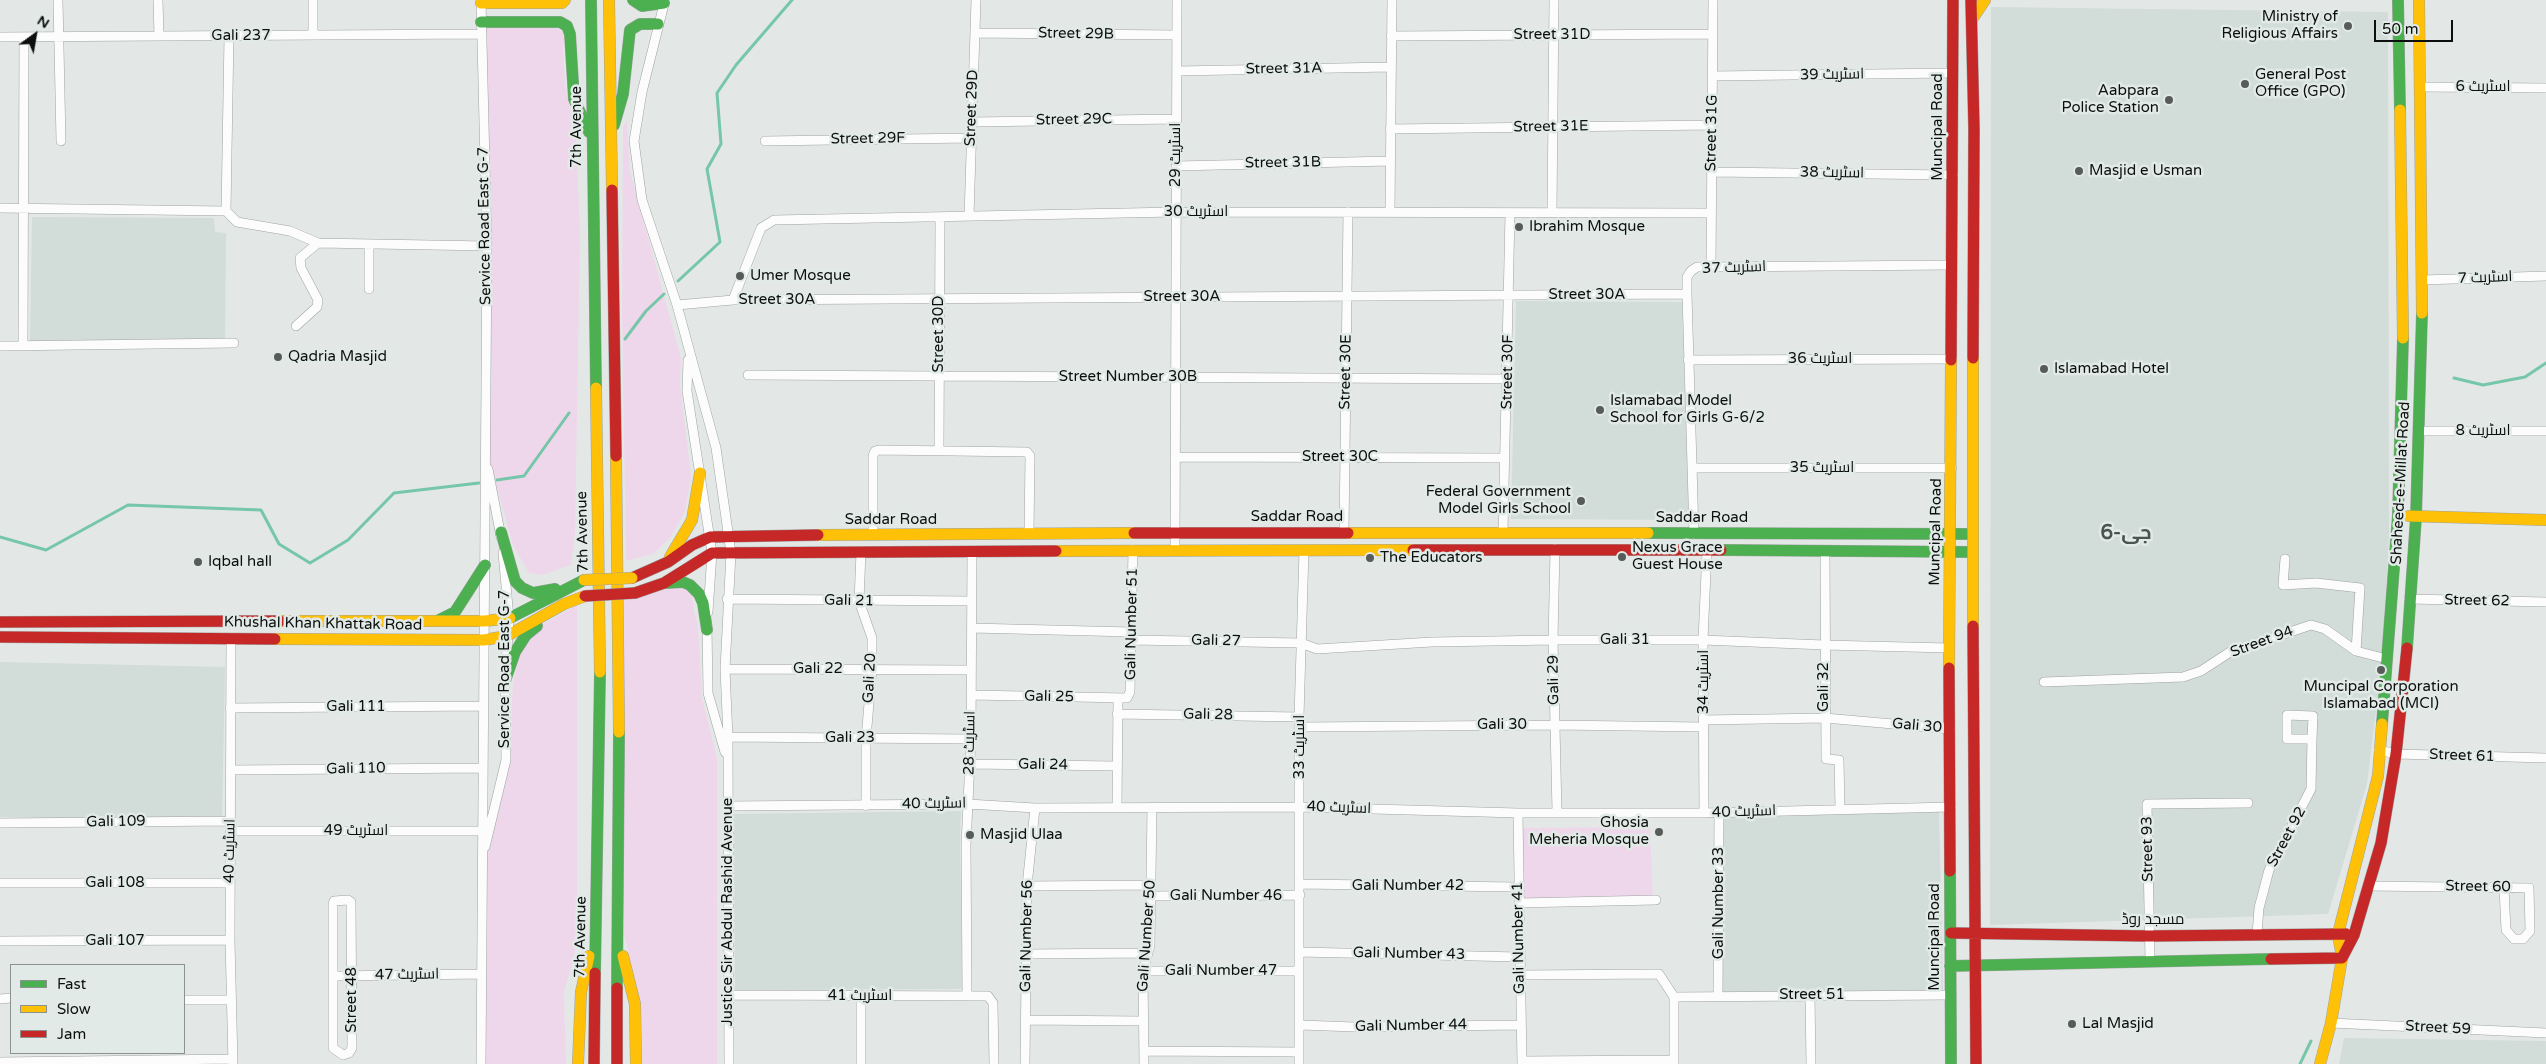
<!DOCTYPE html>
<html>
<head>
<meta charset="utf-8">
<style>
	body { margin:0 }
	#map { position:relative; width:2546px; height:1064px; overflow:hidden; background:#e3e8e6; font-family:"Varela Round",sans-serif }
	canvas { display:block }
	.legend { position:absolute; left:10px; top:964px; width:175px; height:90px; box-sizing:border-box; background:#e1eae6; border:1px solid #8c928f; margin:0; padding:6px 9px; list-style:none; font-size:15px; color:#0c0f0d }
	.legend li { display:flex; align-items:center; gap:10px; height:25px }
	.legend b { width:25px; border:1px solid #8c928f }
	.north { position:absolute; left:10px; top:10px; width:50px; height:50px; -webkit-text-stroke:4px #e1eae6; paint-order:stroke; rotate:32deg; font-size:14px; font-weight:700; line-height:20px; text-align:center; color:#0c0f0d }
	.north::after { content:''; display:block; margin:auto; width:18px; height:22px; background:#0c0f0d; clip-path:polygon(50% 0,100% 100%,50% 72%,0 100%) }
	.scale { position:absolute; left:2374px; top:20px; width:79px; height:22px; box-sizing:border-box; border:2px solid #0c0f0d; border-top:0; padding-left:6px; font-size:15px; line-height:18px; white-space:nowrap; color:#0c0f0d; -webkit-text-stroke:4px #e1eae6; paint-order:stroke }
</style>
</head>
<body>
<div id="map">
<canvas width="2546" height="1064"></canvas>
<ul class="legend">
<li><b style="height:6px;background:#4caf50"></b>Fast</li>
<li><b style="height:6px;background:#ffc107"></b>Slow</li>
<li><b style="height:6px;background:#c62828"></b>Jam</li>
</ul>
<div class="north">N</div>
<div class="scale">50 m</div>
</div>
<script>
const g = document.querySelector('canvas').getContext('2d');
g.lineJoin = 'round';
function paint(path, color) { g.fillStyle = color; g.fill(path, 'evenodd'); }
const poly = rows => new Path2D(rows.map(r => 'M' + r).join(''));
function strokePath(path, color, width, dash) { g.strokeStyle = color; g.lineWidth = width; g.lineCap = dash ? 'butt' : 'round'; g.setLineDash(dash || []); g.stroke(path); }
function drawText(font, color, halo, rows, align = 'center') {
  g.font = font + ' "Varela Round",Cairo,sans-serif'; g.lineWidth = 5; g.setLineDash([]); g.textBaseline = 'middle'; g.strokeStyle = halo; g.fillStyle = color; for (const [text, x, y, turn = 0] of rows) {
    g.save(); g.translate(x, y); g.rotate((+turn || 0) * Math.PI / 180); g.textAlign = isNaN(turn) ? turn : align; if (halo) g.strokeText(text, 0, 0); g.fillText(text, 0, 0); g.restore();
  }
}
const built = poly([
	[1991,7,2388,12,2389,537,2381,670,2367,784,2328,914,1990,925],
	[32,217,214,218,215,232,226,233,225,341,30,342],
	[1516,301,1682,302,1689,520,1511,519],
	[0,662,225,667,222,821,0,817],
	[961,811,960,835,962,989,735,990,733,814],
	[1939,812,1943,991,1721,993,1723,814],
	[2344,1038,2546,1041,2546,1064,2339,1064]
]);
const green = poly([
	[485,27,555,28,565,33,563,46,565,86,576,128,580,235,575,535,571,565,542,575,529,573,513,545,487,452],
	[627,120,630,172,681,358,680,385,691,476,685,512,670,538,653,554,626,561,622,314,623,127],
	[679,585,692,591,694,613,698,625,702,698,717,758,717,1064,639,1064,637,988,624,934,621,602],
	[577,605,577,935,574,957,564,992,566,1064,486,1064,487,857,509,753,513,685,520,652,543,624],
	[1650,827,1653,897,1520,900,1522,828]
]);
const stream = poly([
	[678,281,720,242,707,169,721,144,717,93,736,65,792,0],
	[625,339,646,311,664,294],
	[2454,378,2483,385,2525,377,2546,363],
	[497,480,524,476,569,413],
	[0,537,46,550,128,505,261,510,279,544,310,563,348,540,394,493,479,483],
	[2300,1064,2311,1041]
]);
const street = poly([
	[58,0,61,141],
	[158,0,159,36],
	[313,0,313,35],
	[481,0,487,246,481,1064],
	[665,0,642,92,634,141,642,200,677,305,716,448,731,553,725,669,728,737,729,1064],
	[975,33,1177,35],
	[1391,36,1713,34],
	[0,37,481,34],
	[1177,71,1391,67],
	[1712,76,1952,73],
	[2420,87,2546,88],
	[972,122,1176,119],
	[1390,129,1712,125],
	[765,141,971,138],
	[1176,166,1390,161],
	[1711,172,1953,175],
	[0,208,226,211,237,222,290,231,318,243,487,246],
	[226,211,229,36],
	[1390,212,1392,0],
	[1552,213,1554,0],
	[969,216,976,0],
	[1711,267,1713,0],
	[2423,280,2546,276],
	[369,289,369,244],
	[733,300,761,228,774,220,1176,212,1711,213],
	[677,305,733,300,1687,294],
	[296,326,317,307,318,300,301,268,300,258,318,243],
	[23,345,24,37],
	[0,346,234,343],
	[688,360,687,391,712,553,708,612],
	[1688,360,1952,359],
	[748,375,1508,379],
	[2419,431,2546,431],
	[939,451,940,217],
	[1175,457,1505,458],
	[1692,468,1952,468],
	[488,469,501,537],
	[1344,532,1348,212],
	[1503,532,1510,213],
	[1694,534,1687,294,1687,277,1691,271,1697,267,1711,267,1952,265],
	[873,535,873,456,875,451,879,450,1027,452,1030,456,1029,533],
	[1555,549,1553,640,1557,812],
	[1175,550,1177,0],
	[1825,551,1826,759,1839,760,1840,809],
	[861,552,859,601,872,638,872,669,866,738,866,806],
	[2285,559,2283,585,2316,583,2360,588,2356,651],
	[727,599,971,601],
	[2409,599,2546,602],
	[707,625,708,693,725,752],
	[972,628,1131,632],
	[231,638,230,940,233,1064],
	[1131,640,1301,643,1317,649,1432,642,1553,640,1703,640,1824,645,1949,648],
	[725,669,971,670],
	[2044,682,2183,677,2201,671,2230,652,2311,625,2325,629,2356,651,2387,659],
	[971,695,1127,698,1130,692,1133,550],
	[230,708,483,706],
	[1117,714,1299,717],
	[1704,720,1825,718,1950,729],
	[1300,727,1555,725,1703,727],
	[728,737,971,739],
	[2379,750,2396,754,2546,758],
	[971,764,1116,766],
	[230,770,481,768],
	[727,806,968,804,1035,808,1300,807,1518,813,1704,813,1951,807],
	[1117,807,1118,699],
	[1518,813,1522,1064],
	[1704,813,1703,640,1707,550],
	[0,823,231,821],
	[231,831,481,831],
	[485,847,506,760,505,681,509,618,503,553],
	[0,883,230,883],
	[1299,884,1518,887],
	[1027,886,1151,885],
	[2369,886,2529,888,2530,931,2523,939,2514,939,2506,930,2504,888],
	[1152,896,1300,895],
	[348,900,351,902,352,1048,349,1053,343,1055,333,1048,333,904,334,901,348,900],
	[1519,903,1656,900],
	[2257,934,2259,908,2269,870,2311,789,2312,739,2313,716,2287,715,2287,739,2312,739],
	[0,941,230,940],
	[1299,952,1519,957],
	[1025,954,1147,953],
	[2150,961,2147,804,2248,803],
	[1143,971,1299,971],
	[1520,975,1659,974,1674,997],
	[333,976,480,974],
	[728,995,988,996,993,1003,994,1064],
	[967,995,966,845,971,739,972,551],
	[1718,995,1719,811],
	[1810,995,1811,1064],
	[1674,997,1950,995],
	[1674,997,1674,1064],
	[0,999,11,998],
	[184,1000,230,1000],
	[1026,1020,1143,1021],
	[2331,1023,2546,1033],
	[1301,1025,1354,1027,1520,1025],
	[1144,1051,1299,1052],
	[1522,1061,1674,1060],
	[0,1062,233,1059],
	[861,1064,861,996],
	[1025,1064,1027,886,1035,808],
	[1144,1064,1143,971,1150,945,1152,807],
	[1299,1064,1299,717,1304,550]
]);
const fast = poly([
	[591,0,596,388],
	[633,0,642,6,664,3],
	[2398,0,2400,110],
	[481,22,560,22,567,26,570,34,574,99,589,132],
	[614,125,623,94,630,30,640,24,658,24],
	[501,532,515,581,522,588,533,593,555,589],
	[1648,533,1972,534],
	[1721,550,1972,552],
	[666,583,683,582,690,585,699,594,703,603,707,630],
	[510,618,584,580],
	[439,620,455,612,485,565],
	[2407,648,2416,517,2422,313],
	[505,681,515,652,526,635,537,626],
	[2382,724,2398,515,2403,338],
	[1950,871,1951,1064],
	[1950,966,2271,959],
	[595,973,600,672],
	[617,988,619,732]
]);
const slow = poly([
	[609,0,612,190],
	[2419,0,2422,313],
	[481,3,562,3,565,0],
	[1973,18,1985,0],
	[2400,110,2403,338],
	[596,388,600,672],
	[616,456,619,732],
	[2409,516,2546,520],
	[1348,533,1648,533],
	[818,535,1134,533],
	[1056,551,1413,550],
	[670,557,692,520,700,473],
	[280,621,485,621,510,618],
	[1973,626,1973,358],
	[275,639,484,640,507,636,564,604,585,596],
	[1949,668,1951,360],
	[623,956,635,1004,636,1064],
	[578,1064,581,992,589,956],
	[2320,1064,2331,1023,2342,958,2338,934,2378,776,2382,724]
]);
const jam = poly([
	[1971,0,1974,129,1973,358],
	[612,190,616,456],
	[1951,360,1953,0],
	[1134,533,1348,533],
	[1413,550,1721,550],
	[632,578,668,562,692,545,710,537,818,535],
	[635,593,664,583,712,553,1056,551],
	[0,622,280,621],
	[1973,626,1976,1064],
	[0,637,275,639],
	[1949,668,1950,871],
	[1951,933,2149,936,2346,934],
	[2342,958,2354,935,2381,843,2396,754,2407,648],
	[2271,959,2342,958],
	[594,1064,595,973],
	[617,1064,617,988]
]);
const slowBridge = poly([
	[584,580,632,578]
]);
const jamBridge = poly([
	[585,596,635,593]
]);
const markers = [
	[2348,26,5,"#575b59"],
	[2245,84,5,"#575b59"],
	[2169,100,5,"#575b59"],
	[2079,171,5,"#575b59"],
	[1519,227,5,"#575b59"],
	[740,276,5,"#575b59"],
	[278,357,5,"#575b59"],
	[2044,369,5,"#575b59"],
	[1600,410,5,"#575b59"],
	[1581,501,5,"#575b59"],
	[1622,557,5,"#575b59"],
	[1370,558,5,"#575b59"],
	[198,562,5,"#575b59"],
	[2381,670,5,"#575b59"],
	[1659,832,5,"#575b59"],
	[970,835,5,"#575b59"],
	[2072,1024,5,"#575b59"]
];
const poiNames = [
	["Ministry of",2338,17,"right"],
	["Religious Affairs",2338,34,"right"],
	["General Post",2255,75],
	["Office (GPO)",2255,92],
	["Aabpara",2159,91,"right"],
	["Police Station",2159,108,"right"],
	["Masjid e Usman",2089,171],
	["Ibrahim Mosque",1529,227],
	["Umer Mosque",750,276],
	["Qadria Masjid",288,357],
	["Islamabad Hotel",2054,369],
	["Islamabad Model",1610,401],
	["School for Girls G-6/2",1610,418],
	["Federal Government",1571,492,"right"],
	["Model Girls School",1571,509,"right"],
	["Nexus Grace",1632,548],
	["Guest House",1632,565],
	["The Educators",1380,558],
	["Iqbal hall",208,562],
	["Muncipal Corporation",2381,687,"center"],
	["Islamabad (MCI)",2381,704,"center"],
	["Ghosia",1649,823,"right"],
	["Meheria Mosque",1649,840,"right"],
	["Masjid Ulaa",980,835],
	["Lal Masjid",2082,1024]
];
const streetNames = [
	["Street 29B",1076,34,1],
	["Street 31D",1552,35],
	["Gali 237",241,36],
	["Street 31A",1284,69,-1],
	["اسٹریٹ 39",1832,75,-1],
	["اسٹریٹ 6",2483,87],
	["Street 29D",972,108,-88],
	["Street 29C",1074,120,-1],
	["7th Avenue",577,127,-90],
	["Street 31E",1551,127,-1],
	["Muncipal Road",1938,127,-90],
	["Street 31G",1712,133,-89],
	["Street 29F",868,139,-1],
	["اسٹریٹ 29",1176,155,-90],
	["Street 31B",1283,163,-1],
	["اسٹریٹ 38",1832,173,1],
	["اسٹریٹ 30",1196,212],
	["Service Road East G-7",485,226,-91],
	["اسٹریٹ 37",1734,268,-2],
	["اسٹریٹ 7",2485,278,-2],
	["Street 30A",1587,295],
	["Street 30A",1182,297],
	["Street 30A",777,300],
	["Street 30D",939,334,-90],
	["اسٹریٹ 36",1820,359],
	["Street 30E",1346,372,-89],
	["Street 30F",1508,372,-89],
	["Street Number 30B",1128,377],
	["اسٹریٹ 8",2483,431],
	["Street 30C",1340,457],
	["اسٹریٹ 35",1822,468],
	["Shaheed-e-Millat Road",2401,483,-87],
	["Saddar Road",1297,517],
	["Saddar Road",1702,518],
	["Saddar Road",891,520],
	["7th Avenue",583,532,-91],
	["Muncipal Road",1936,532,-89],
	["Gali 21",849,601,1],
	["Street 62",2477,601,1],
	["Khushal Khan Khattak Road",323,624,1],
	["Gali Number 51",1132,624,-89],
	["Gali 31",1625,640],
	["Gali 27",1216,641,1],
	["Street 94",2262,642,-20],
	["Service Road East G-7",505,669,-90],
	["Gali 22",818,669],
	["Gali 20",870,678,-87],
	["Gali 29",1554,680,-91],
	["اسٹریٹ 34",1704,682,-90],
	["Gali 32",1824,687,-90],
	["Gali 25",1049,697,1],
	["Gali 111",356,707],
	["Gali 28",1208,715,1],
	["Gali 30",1502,725],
	["Gali 30",1917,726,5],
	["Gali 23",850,738],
	["اسٹریٹ 28",970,743,-89],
	["اسٹریٹ 33",1300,747,-90],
	["Street 61",2462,756,2],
	["Gali 24",1043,765,1],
	["Gali 110",356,769,-1],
	["اسٹریٹ 40",934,804,-1],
	["اسٹریٹ 40",1339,808,2],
	["اسٹریٹ 40",1744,812,-2],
	["Gali 109",116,822,-1],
	["اسٹریٹ 49",356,831],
	["Street 92",2287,837,-62],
	["Street 93",2148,849,-91],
	["اسٹریٹ 40",230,851,-89],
	["Gali 108",115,883],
	["Gali Number 42",1408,886],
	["Street 60",2478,887,1],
	["Gali Number 46",1226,896],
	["Gali Number 33",1719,903,-90],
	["Justice Sir Abdul Rashid Avenue",728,912,-90],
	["مسجد روڈ",2153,920],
	["Gali Number 56",1027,936,-89],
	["Gali Number 50",1147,936,-86],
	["7th Avenue",581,937,-89],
	["Muncipal Road",1935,937,-90],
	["Gali Number 41",1519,938,-91],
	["Gali 107",115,941],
	["Gali Number 43",1409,954,1],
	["Gali Number 47",1221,971],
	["اسٹریٹ 47",407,975,-1],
	["Street 51",1812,995],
	["اسٹریٹ 41",860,996],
	["Street 48",352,1000,-90],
	["Gali Number 44",1411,1026,-1],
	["Street 59",2438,1028,3]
];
const districtNames = [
	["جی-6",2126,534]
];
paint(built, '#d2dcd8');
paint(green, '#efd7eb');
strokePath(stream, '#76c6a9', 3);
strokePath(street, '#9fa2a1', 10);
strokePath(fast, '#9fa2a1', 12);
strokePath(slow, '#9fa2a1', 12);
strokePath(jam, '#9fa2a1', 12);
strokePath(street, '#fbfcfb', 9);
strokePath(fast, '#4caf50', 11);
strokePath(slow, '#ffc107', 11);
strokePath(jam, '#c62828', 11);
strokePath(slowBridge, '#9fa2a1', 12, []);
strokePath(jamBridge, '#9fa2a1', 12, []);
strokePath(slowBridge, '#ffc107', 11);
strokePath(jamBridge, '#c62828', 11);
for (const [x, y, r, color] of markers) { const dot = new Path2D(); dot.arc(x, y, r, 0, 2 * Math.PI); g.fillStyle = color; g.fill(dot); strokePath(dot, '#e1eae6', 2); }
drawText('15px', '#0c0f0d', '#e1eae6', poiNames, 'left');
drawText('15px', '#0c0f0d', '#e1eae6', streetNames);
drawText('bold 20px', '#4c5451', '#e1eae6', districtNames);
</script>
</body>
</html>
